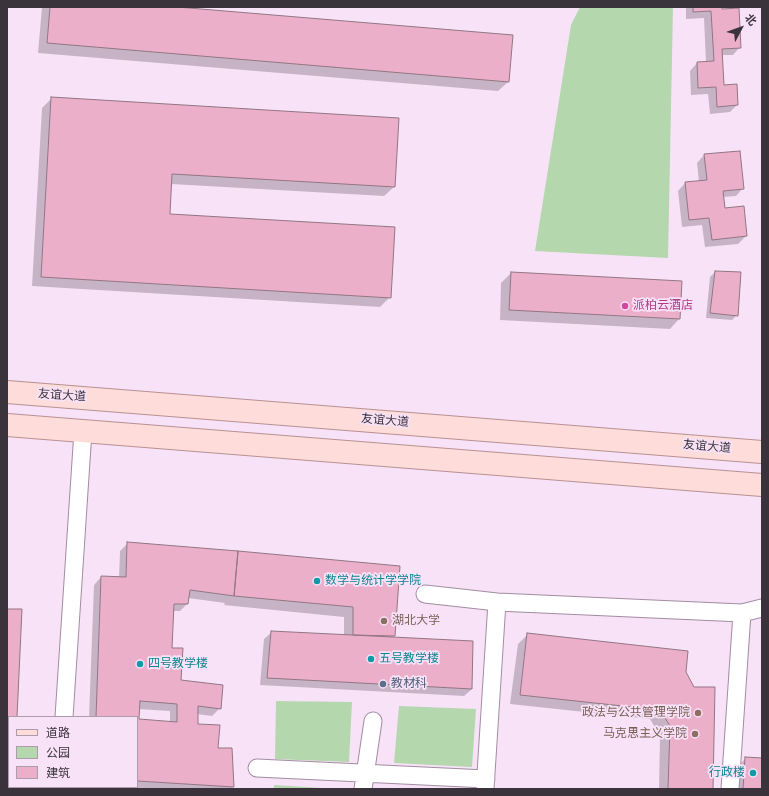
<!DOCTYPE html>
<html>
<head>
<meta charset="utf-8">
<style>
	body { margin:0 }
	#map { position:relative; width:769px; height:796px; overflow:hidden; background:#f8e2f8; font-family:"Sofia Sans Condensed","Noto Sans SC",sans-serif }
	canvas { display:block }
	.frame { position:absolute; inset:0; border:8px solid #3b333b; pointer-events:none }
	.legend { position:absolute; left:8px; top:716px; width:130px; height:72px; box-sizing:border-box; background:#f8e2f8; border:1px solid #ac9cac; margin:0; padding:5px 7px; list-style:none; font-size:12px; color:#3b333b }
	.legend li { display:flex; align-items:center; gap:8px; height:20px }
	.legend b { width:20px; border:1px solid #ac9cac }
	.north { position:absolute; left:721px; top:8px; width:40px; height:40px; -webkit-text-stroke:3px #f8e2f8; paint-order:stroke; rotate:49deg; font-size:11px; font-weight:700; line-height:16px; text-align:center; color:#3b333b }
	.north::after { content:''; display:block; margin:auto; width:14px; height:18px; background:#3b333b; clip-path:polygon(50% 0,100% 100%,50% 72%,0 100%) }
</style>
</head>
<body>
<div id="map">
<canvas width="769" height="796"></canvas>
<div class="frame"></div>
<ul class="legend">
<li><b style="height:5px;background:#fddcda"></b>道路</li>
<li><b style="height:11px;background:#b4d7ae"></b>公园</li>
<li><b style="height:11px;background:#ecafca"></b>建筑</li>
</ul>
<div class="north">北</div>
</div>
<script>
const g = document.querySelector('canvas').getContext('2d');
g.lineJoin = 'round';
function paint(path, color) { g.fillStyle = color; g.fill(path, 'evenodd'); }
const poly = rows => new Path2D(rows.map(r => 'M' + r).join(''));
function strokePath(path, color, width, dash) { g.strokeStyle = color; g.lineWidth = width; g.lineCap = dash ? 'butt' : 'round'; g.setLineDash(dash || []); g.stroke(path); }
function drawText(font, color, halo, rows, align = 'center') {
  g.font = font + ' "Sofia Sans Condensed","Noto Sans SC",sans-serif'; g.lineWidth = 3.5; g.setLineDash([]); g.textBaseline = 'middle'; g.strokeStyle = halo; g.fillStyle = color; for (const [text, x, y, turn = 0] of rows) {
    g.save(); g.translate(x, y); g.rotate((+turn || 0) * Math.PI / 180); g.textAlign = isNaN(turn) ? turn : align; if (halo) g.strokeText(text, 0, 0); g.fillText(text, 0, 0); g.restore();
  }
}
const green = poly([
	[580,7,673,7,668,258,535,251,571,25],
	[276,701,352,702,349,762,275,759],
	[399,706,476,709,472,767,394,763],
	[274,785,339,789,274,789]
]);
const shadow = poly([
	[42,7,165,7,508,82,498,91,38,53],
	[686,7,721,7,721,10,740,47,733,55,722,55,724,86,737,105,730,112,710,114,708,94,691,95,690,71,697,63,706,63,704,18,686,19],
	[52,98,394,187,384,196,171,184,169,215,390,297,380,307,32,286,42,108],
	[704,155,743,188,736,196,723,197,724,209,743,207,746,236,738,244,705,247,702,225,682,227,678,191,685,183,699,182,697,163],
	[715,272,737,315,732,320,706,318,710,277],
	[511,273,681,282,679,319,670,329,500,320,501,283],
	[128,543,399,567,394,636,392,638,472,689,464,696,260,685,264,639,272,632,344,636,344,617,224,605,225,603,188,598,187,604,180,611,173,611,171,649,180,680,220,708,212,716,197,714,197,725,217,749,233,787,231,789,140,789,114,787,137,787,137,717,89,717,94,585,101,577,119,578,120,551],
	[138,709,170,711,170,723,138,720],
	[7,610,16,717,9,717,9,748,7,750],
	[528,634,685,672,712,789,659,789,660,736,650,719,510,704,518,644],
	[746,758,762,759,762,789,735,789,736,768]
]);
const building = poly([
	[50,7,177,7,513,35,509,82,47,43,50,7],
	[693,7,722,7,722,9,739,8,741,48,722,49,724,85,737,84,738,105,717,107,716,87,698,88,697,62,714,61,711,11,693,12,693,7],
	[51,97,399,118,395,187,172,174,170,214,395,227,391,298,41,277,51,97],
	[740,151,744,189,723,191,725,208,744,206,747,236,712,240,709,218,689,220,685,182,707,180,704,154,740,151],
	[715,271,741,272,738,316,710,313,715,271],
	[511,272,682,281,680,319,509,310,511,272],
	[127,542,238,551,234,596,190,590,188,604,174,604,172,648,183,648,181,680,223,685,221,709,198,706,198,724,220,725,218,748,232,748,234,787,137,781,137,717,96,717,101,576,126,577,127,542],
	[140,701,177,704,177,722,139,719,140,701],
	[238,551,400,566,395,636,353,635,353,607,234,596,238,551],
	[7,609,22,609,17,717,9,717,9,742,7,742,7,609],
	[271,631,473,641,472,689,267,678,271,631],
	[527,633,688,651,686,672,694,687,715,687,713,789,668,789,670,726,660,710,520,695,527,633],
	[745,757,762,758,762,789,743,789,745,757]
]);
const street = poly([
	[425,594,497,602,742,613],
	[64,717,83,431],
	[7,759,9,760],
	[257,768,486,779],
	[59,789,59,787],
	[363,789,373,721],
	[485,789,497,602],
	[730,789,742,613,762,608]
]);
const primary = poly([
	[7,392,762,452],
	[7,425,762,485]
]);
const markers = [
	[625,306,4,"#d1479c"],
	[317,581,4,"#0f9aa8"],
	[384,621,4,"#8d6e63"],
	[371,659,4,"#0f9aa8"],
	[140,664,4,"#0f9aa8"],
	[383,684,4,"#5c6f8a"],
	[698,713,4,"#8d6e63"],
	[695,734,4,"#8d6e63"],
	[753,773,4,"#0f9aa8"]
];
const hotelNames = [
	["派柏云酒店",633,306]
];
const streetNames = [
	["友谊大道",62,396,4],
	["友谊大道",385,421,5],
	["友谊大道",707,447,5]
];
const cultureNames = [
	["数学与统计学学院",325,581],
	["五号教学楼",379,659],
	["四号教学楼",148,664],
	["行政楼",745,773,"right"]
];
const educationNames = [
	["湖北大学",392,621,"left"],
	["政法与公共管理学院",690,713],
	["马克思主义学院",687,734]
];
const serviceNames = [
	["教材科",391,684]
];
paint(green, '#b4d7ae');
paint(shadow, '#0003');
paint(building, '#ecafca');
strokePath(building, '#917682', 1);
strokePath(street, '#a28da1', 19);
strokePath(primary, '#b89192', 24);
strokePath(street, '#fff', 17);
strokePath(primary, '#fddcda', 22);
for (const [x, y, r, color] of markers) { const dot = new Path2D(); dot.arc(x, y, r, 0, 2 * Math.PI); g.fillStyle = color; g.fill(dot); strokePath(dot, '#f8e2f8', 1.5); }
drawText('12px', '#b23c85', '#f8e2f8', hotelNames, 'left');
drawText('12px', '#3b333b', '#f8e2f8', streetNames);
drawText('12px', '#0d838f', '#f8e2f8', cultureNames, 'left');
drawText('12px', '#785e54', '#f8e2f8', educationNames, 'right');
drawText('12px', '#4e5e75', '#f8e2f8', serviceNames, 'left');
</script>
</body>
</html>
